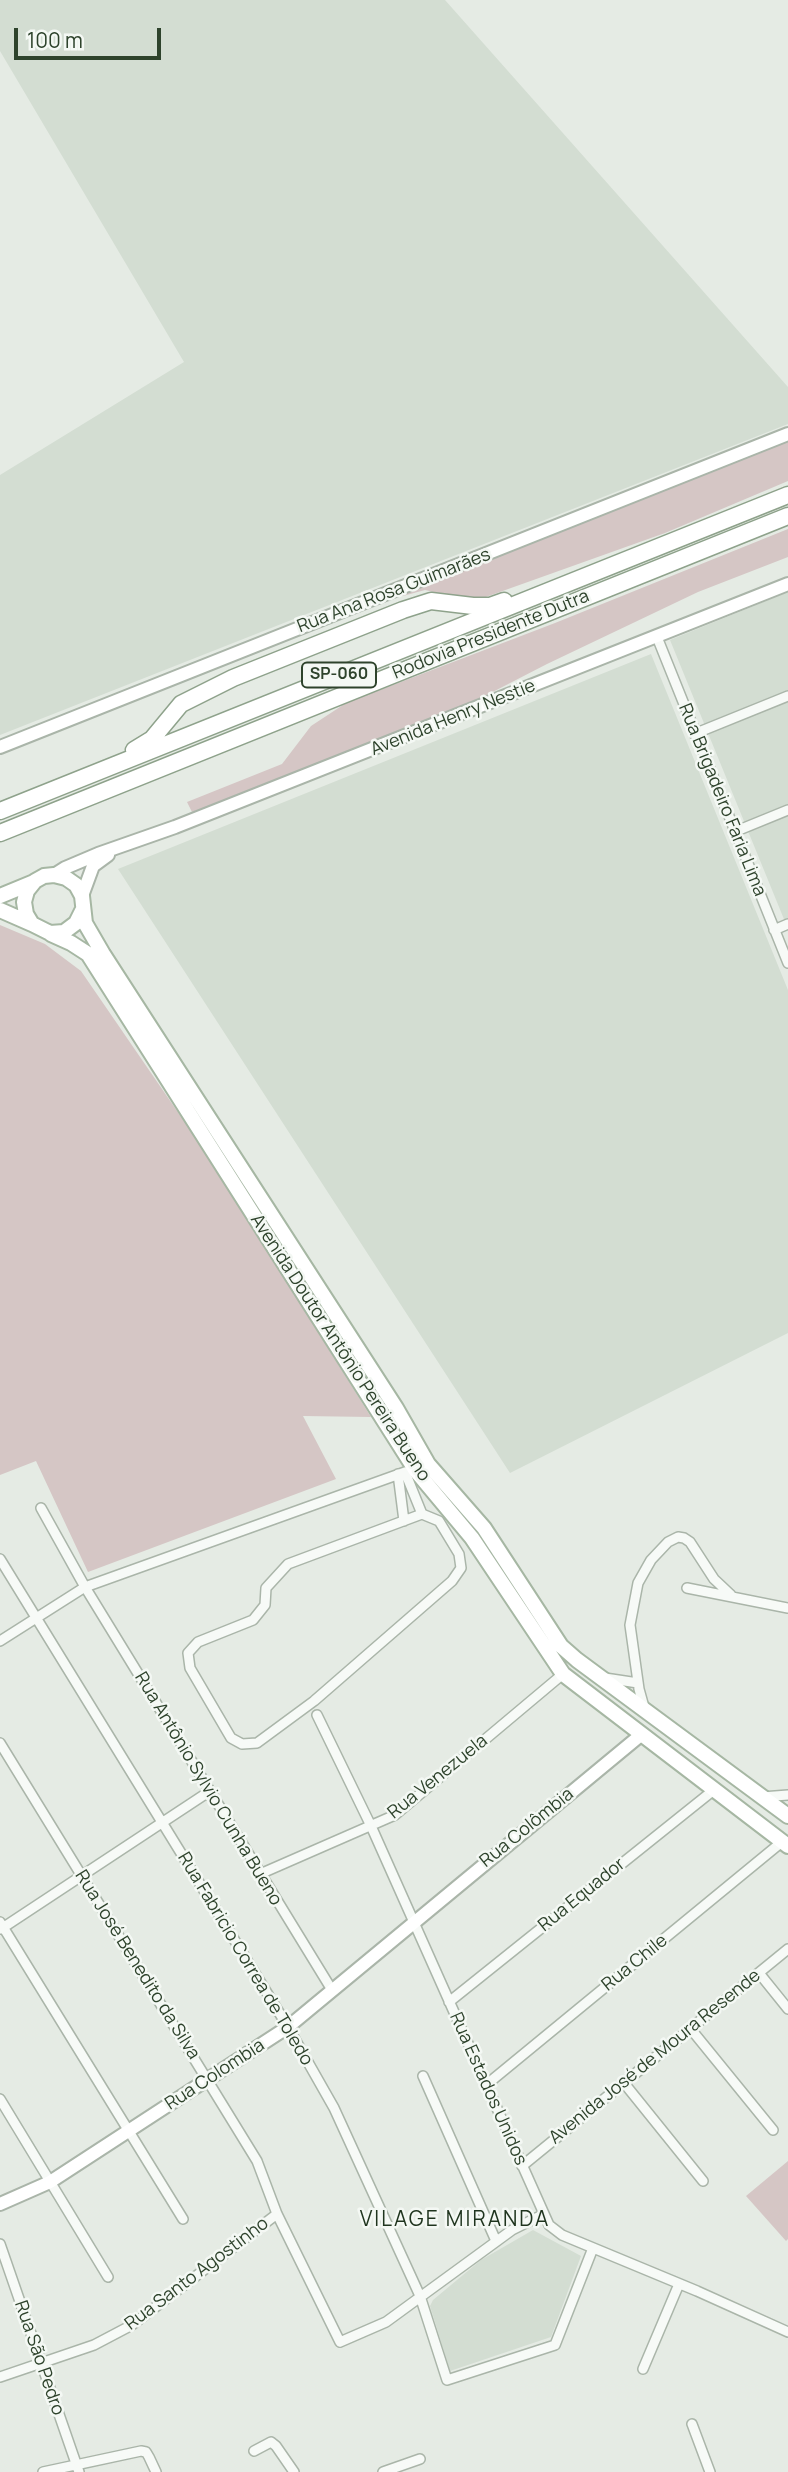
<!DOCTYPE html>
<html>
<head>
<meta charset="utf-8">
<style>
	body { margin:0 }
	#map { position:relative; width:788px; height:2472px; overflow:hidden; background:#e5ebe4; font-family:Manrope,sans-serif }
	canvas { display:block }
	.scale { position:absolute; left:14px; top:28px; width:147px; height:32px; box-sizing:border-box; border:4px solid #2e432c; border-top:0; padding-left:9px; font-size:21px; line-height:24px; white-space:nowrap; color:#2e432c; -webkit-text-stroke:5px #f4f8f4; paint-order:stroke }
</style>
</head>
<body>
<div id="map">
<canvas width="788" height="2472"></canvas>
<div class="scale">100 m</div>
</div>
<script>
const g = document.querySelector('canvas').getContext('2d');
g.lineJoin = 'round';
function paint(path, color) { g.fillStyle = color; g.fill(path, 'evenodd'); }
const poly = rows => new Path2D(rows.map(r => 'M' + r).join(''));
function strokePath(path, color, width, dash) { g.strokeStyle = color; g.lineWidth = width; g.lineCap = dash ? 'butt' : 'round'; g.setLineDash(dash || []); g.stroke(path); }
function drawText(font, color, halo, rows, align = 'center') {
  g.font = font + ' Manrope,sans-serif'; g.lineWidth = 5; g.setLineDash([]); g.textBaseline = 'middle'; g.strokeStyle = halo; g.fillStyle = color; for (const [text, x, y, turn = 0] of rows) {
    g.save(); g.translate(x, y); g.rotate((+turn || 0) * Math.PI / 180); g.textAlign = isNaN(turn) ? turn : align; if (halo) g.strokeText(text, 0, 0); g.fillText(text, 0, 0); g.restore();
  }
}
const built = poly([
	[0,0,445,0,788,387,788,424,0,735,0,475,184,362,0,51],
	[788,592,788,929,670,640],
	[651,654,788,990,788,1333,510,1473,118,869],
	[533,2230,581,2256,551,2337,450,2371,430,2306,433,2300,481,2260]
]);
const green = poly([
	[788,438,788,481,665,533,483,598,464,599,425,590,403,596,401,592],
	[788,529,788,557,698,592,547,664,415,732,192,812,187,802,282,764,311,726,346,703,555,623],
	[0,925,45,944,81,971,208,1156,371,1417,303,1416,336,1479,88,1572,36,1461,0,1475],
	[788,2161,788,2239,786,2241,746,2196]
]);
const street = poly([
	[657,637,788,963],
	[694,734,788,696],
	[734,832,788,810],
	[774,930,788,924],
	[405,1472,422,1514],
	[398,1474,404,1521],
	[41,1508,85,1587,332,1990],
	[422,1514,439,1521,459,1554,461,1568,452,1581,314,1701,257,1743,242,1744,231,1738,190,1668,188,1653,198,1642,253,1620,265,1605,266,1588,288,1564,422,1514],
	[0,1559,288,2027,334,2108,420,2296,447,2380,555,2345,593,2248],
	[687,1588,788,1608],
	[0,1641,85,1587,405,1472,417,1470],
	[605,1678,638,1683],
	[644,1707,639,1689,630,1625,638,1583,651,1560,668,1542,678,1537,684,1538,690,1542,714,1579,731,1595],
	[317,1715,371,1826,549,2225,562,2235,697,2291,788,2332],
	[0,1743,257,2161,277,2214,340,2342,386,2322,512,2230,544,2214],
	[762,1797,788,1795],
	[260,1874,395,1815,563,1674],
	[0,1922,183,2219],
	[1,1929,210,1791],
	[759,1973,788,2009],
	[449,2002,715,1789],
	[690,2028,773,2130],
	[423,2076,496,2241],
	[624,2083,703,2181],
	[486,2085,783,1841],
	[0,2099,108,2277],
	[522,2166,788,1949],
	[0,2244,79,2472],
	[643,2369,679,2284],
	[0,2377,94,2345,132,2325,277,2214],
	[692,2424,710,2472],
	[254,2451,271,2442,276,2446,294,2472],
	[43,2472,141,2451,146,2452,149,2457,156,2472],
	[383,2472,420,2459]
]);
const secondary = poly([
	[0,747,788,434],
	[54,875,65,868,98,854,175,827,788,584],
	[82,896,93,866,108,855],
	[0,2204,50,2182,288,2027,642,1734]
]);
const primary = poly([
	[0,896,34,882],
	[0,910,32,924],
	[82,911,76,923,64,932,50,933,32,924,26,914,24,902,27,891,35,881,44,876,54,875,66,878,76,885,82,896,85,923,103,954,396,1408,428,1464,484,1528,561,1646,577,1660,788,1816],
	[51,934,71,943,88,954,416,1471,472,1538,563,1674,788,1846]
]);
const highway = poly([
	[134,750,152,739,181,704,233,678,403,610,431,601,473,606,490,606,504,601],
	[0,811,788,495],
	[0,833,788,516]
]);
const shields = [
	[339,675,74]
];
const shieldNames = [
	["SP-060",339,675]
];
const streetNames = [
	["Rua Ana Rosa Guimarães",394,591,-21],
	["Rodovia Presidente Dutra",491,635,-22],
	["Avenida Henry Nestie",453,718,-22],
	["Rua Brigadeiro Faria Lima",722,800,68],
	["Avenida Doutor Antônio Pereira Bueno",340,1348,57],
	["Rua Venezuela",438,1777,-39],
	["Rua Antônio Sylvio Cunha Bueno",208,1789,59],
	["Rua Colômbia",527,1828,-39],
	["Rua Equador",582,1895,-39],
	["Rua Fabricio Correa de Toledo",245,1959,59],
	["Rua Chile",635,1963,-39],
	["Rua José Benedito da Silva",137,1965,58],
	["Avenida José de Moura Resende",655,2057,-39],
	["Rua Colombia",215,2075,-33],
	["Rua Estados Unidos",488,2089,66],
	["Rua Santo Agostinho",197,2274,-37],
	["Rua São Pedro",39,2358,71]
];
const quarterNames = [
	["VILAGE MIRANDA",455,2220]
];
paint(built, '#d3ddd2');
paint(green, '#d5c6c5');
strokePath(street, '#aab5a9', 12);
strokePath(secondary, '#aab5a9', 16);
strokePath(primary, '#a6b7a3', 18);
strokePath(highway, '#8ea28b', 19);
strokePath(street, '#f7faf7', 9);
strokePath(secondary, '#fff', 12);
strokePath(primary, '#fff', 14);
strokePath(highway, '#fff', 16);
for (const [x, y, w] of shields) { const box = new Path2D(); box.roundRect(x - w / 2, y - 12.5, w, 25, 5); g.fillStyle = '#f4f8f4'; g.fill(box); strokePath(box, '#2e432c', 2); }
drawText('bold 16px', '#2e432c', null, shieldNames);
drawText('18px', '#2e432c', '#f4f8f4', streetNames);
g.letterSpacing = '2px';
drawText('21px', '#1f341e', '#f4f8f4', quarterNames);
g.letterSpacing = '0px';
</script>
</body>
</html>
